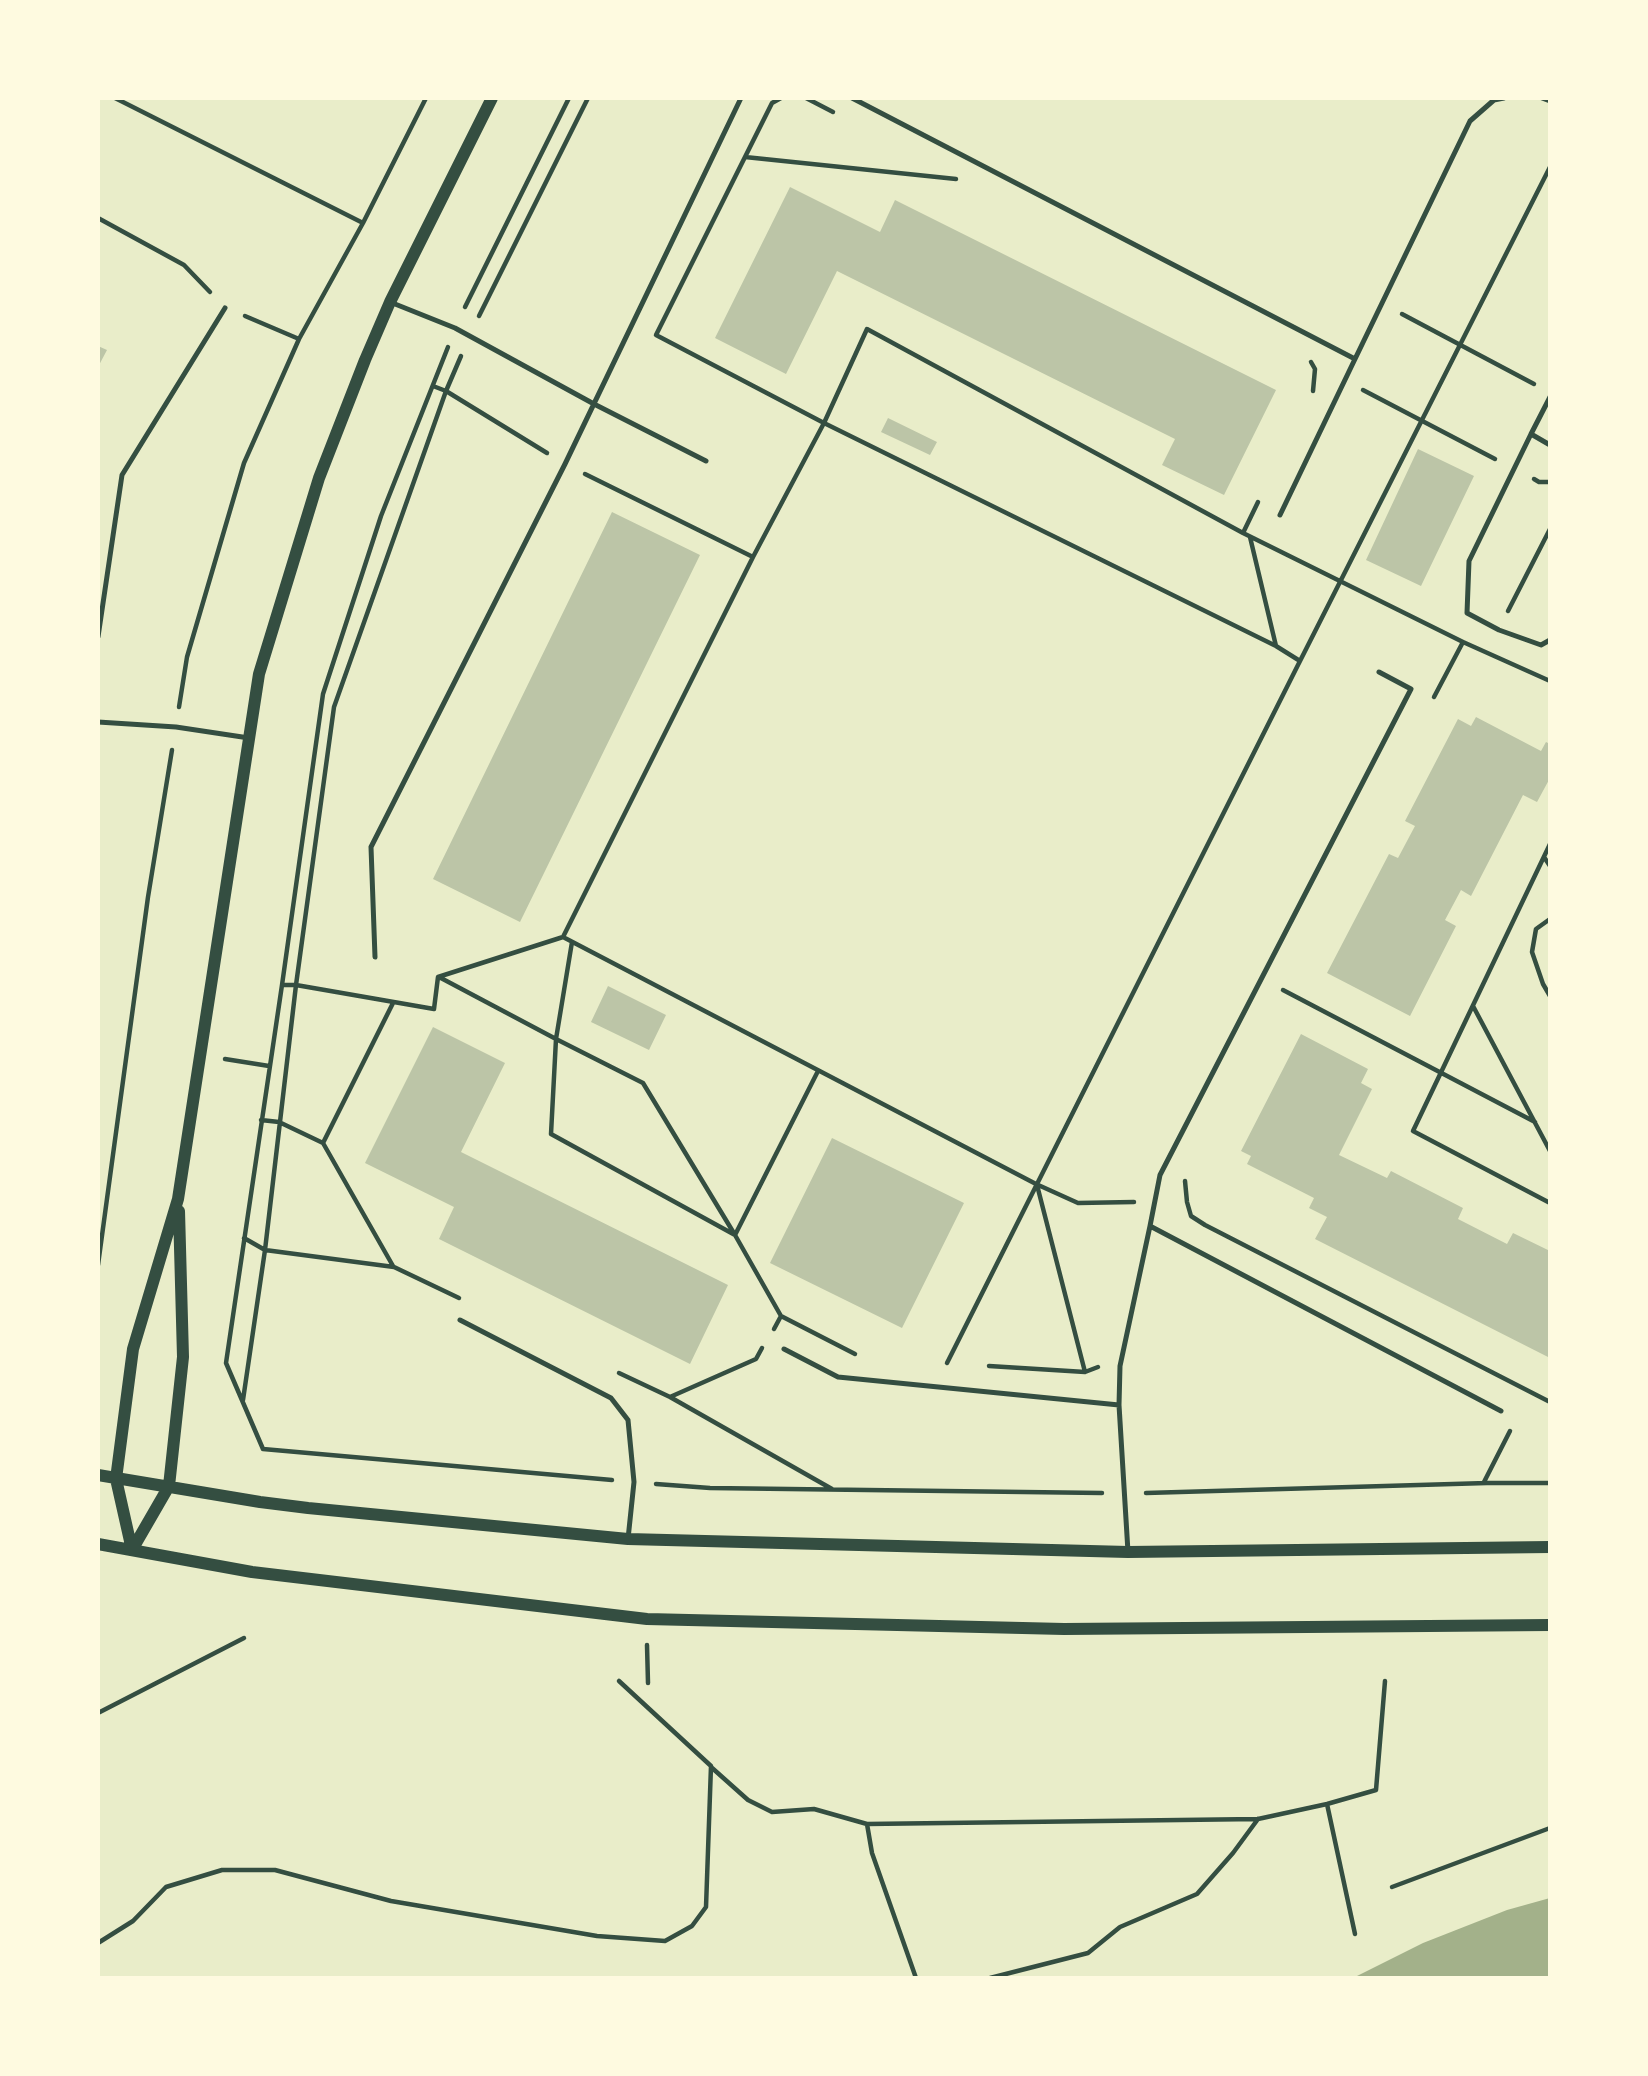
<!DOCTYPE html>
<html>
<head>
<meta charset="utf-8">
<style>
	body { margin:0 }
	#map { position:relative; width:1648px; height:2076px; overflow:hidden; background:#e9edc9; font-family:Literata,serif }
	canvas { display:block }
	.frame { position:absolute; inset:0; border:100px solid #fefae0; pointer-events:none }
</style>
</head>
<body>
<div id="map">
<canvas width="1648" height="2076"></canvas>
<div class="frame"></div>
</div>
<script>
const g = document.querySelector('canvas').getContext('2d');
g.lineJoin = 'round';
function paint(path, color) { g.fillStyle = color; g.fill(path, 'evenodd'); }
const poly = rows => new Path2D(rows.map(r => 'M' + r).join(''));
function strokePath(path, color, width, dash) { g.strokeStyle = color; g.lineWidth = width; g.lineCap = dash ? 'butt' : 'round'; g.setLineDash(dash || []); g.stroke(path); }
const water = poly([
	[1550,1898,1550,1978,1353,1978,1423,1943,1507,1910]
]);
const building = poly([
	[790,187,880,232,895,200,1276,390,1224,495,1162,465,1175,439,837,271,786,374,715,338],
	[98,346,107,350,98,367],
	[888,418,937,442,930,455,881,432],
	[1418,449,1474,476,1421,586,1366,560],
	[612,512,700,555,520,922,433,879],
	[1476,717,1541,751,1546,742,1550,744,1550,778,1537,802,1523,795,1471,896,1461,890,1445,920,1456,926,1410,1016,1327,973,1389,854,1398,858,1415,826,1405,821,1458,719,1471,726],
	[608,986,666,1015,649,1050,591,1022],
	[433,1027,505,1063,461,1152,728,1285,690,1364,439,1239,454,1207,365,1163],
	[1301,1034,1368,1069,1361,1083,1372,1089,1339,1155,1387,1178,1391,1171,1463,1208,1458,1219,1507,1244,1513,1233,1550,1251,1550,1358,1315,1239,1327,1217,1309,1208,1314,1198,1247,1164,1251,1156,1241,1151],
	[832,1138,964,1203,902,1328,770,1263]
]);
const path = poly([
	[115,98,363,223],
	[781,98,772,103,745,157,956,179],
	[806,98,833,112],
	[745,157,656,335,824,423,1276,646,1300,661,1550,167],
	[98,218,184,265,210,292],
	[465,307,569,98],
	[1402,314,1534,384],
	[245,316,299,339],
	[479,316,588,98],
	[448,347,381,516,323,694,282,985,226,1363,263,1449,612,1480],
	[1311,362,1315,369,1313,391],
	[433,386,446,391,547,453],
	[1363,390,1495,459],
	[1534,479,1539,482,1550,482],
	[1243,533,1258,502],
	[1250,537,1276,646],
	[753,557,824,423,867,329,1243,533,1463,642,1550,681],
	[1508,611,1550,529],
	[1434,697,1463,642],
	[179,707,187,657,244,463,299,339,363,223,426,98],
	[1550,844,1413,1131,1550,1203],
	[1544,857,1550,866],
	[1550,919,1536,929,1532,952,1543,984,1550,996],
	[563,937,1036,1184,1078,1203,1134,1202],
	[439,977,556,1039,572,942],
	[282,985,296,985,434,1009,438,977,563,937,753,557,585,474],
	[1283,990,1535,1122],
	[1473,1006,1550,1151],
	[556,1039,643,1083,735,1235,551,1134,556,1039],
	[225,1059,269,1066],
	[261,1120,279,1122,323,1143,393,1266],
	[323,1143,393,1003],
	[1185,1181,1187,1202,1191,1216,1205,1225,1550,1402],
	[1037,1185,1085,1372],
	[244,1238,265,1250,394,1267,459,1298],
	[98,1265,148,897,172,750],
	[781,1316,855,1354],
	[774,1329,781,1316,735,1235,818,1071],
	[947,1363,1300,661],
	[989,1366,1085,1372,1098,1367],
	[619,1373,670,1397,756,1359,762,1348],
	[670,1397,832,1489],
	[243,1400,265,1250,296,985,334,707,446,391,461,356],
	[1484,1482,1510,1431],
	[656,1484,710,1488,1102,1493],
	[1146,1493,1487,1483,1550,1483],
	[647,1645,648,1683],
	[98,1713,244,1638],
	[711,1767,748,1800,772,1812,814,1809,867,1824,1258,1819,1327,1804,1376,1790,1385,1681],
	[1327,1804,1355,1934],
	[867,1824,872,1853,916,1978],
	[1392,1887,1550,1828],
	[98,1943,133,1921,166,1887,222,1870,275,1870,391,1901,597,1936,665,1941,692,1926,706,1907,711,1766,619,1681],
	[990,1978,1088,1953,1120,1927,1197,1894,1233,1853,1258,1819]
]);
const service = poly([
	[852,98,1355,359,1280,515],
	[1542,98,1550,101],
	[390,302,455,328,594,404,706,461],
	[1355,359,1470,121,1494,100,1504,98],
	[1531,434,1550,397],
	[1550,445,1531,434,1469,561,1467,613,1499,630,1541,645,1550,640],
	[98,637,122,475,225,308],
	[98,722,176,727,249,738],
	[375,957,371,847,565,464,741,98],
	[1150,1226,1160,1175,1411,689,1379,672],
	[460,1320,611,1398,628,1420,634,1482,628,1539],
	[784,1349,838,1377,1119,1405],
	[1128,1552,1119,1405,1120,1366,1150,1226,1501,1411]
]);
const tertiary = poly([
	[98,1475,260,1502,308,1508,628,1539,1128,1552,1550,1547],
	[98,1544,252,1572,647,1619,1064,1629,1550,1625],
	[132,1550,116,1479,133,1349,178,1199,259,674,319,478,365,360,390,302,492,98],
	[132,1550,169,1486,183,1357,179,1211]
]);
paint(water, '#a3b18a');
paint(building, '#bcc5a7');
strokePath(path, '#344e41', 4.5);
strokePath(service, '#344e41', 5);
strokePath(tertiary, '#344e41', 12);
</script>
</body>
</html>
